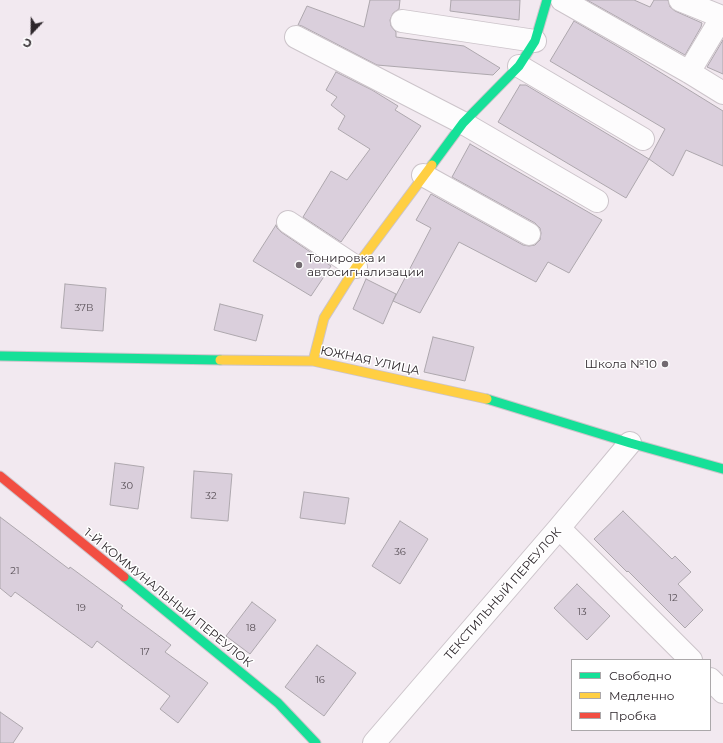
<!DOCTYPE html>
<html>
<head>
<meta charset="utf-8">
<style>
	body { margin:0 }
	#map { position:relative; width:723px; height:743px; overflow:hidden; background:#f2e9f0; font-family:Montserrat,sans-serif }
	canvas { display:block }
	.legend { position:absolute; left:571px; top:659px; width:140px; height:72px; box-sizing:border-box; background:#fff; border:1px solid #aba8aa; margin:0; padding:5px 7px; list-style:none; font-size:12px; color:#2d262b }
	.legend li { display:flex; align-items:center; gap:8px; height:20px }
	.legend b { width:20px; border:1px solid #aba8aa }
	.north { position:absolute; left:12px; top:12px; width:40px; height:40px; -webkit-text-stroke:3px #fff; paint-order:stroke; rotate:202deg; font-size:11px; font-weight:700; line-height:16px; text-align:center; color:#2d262b }
	.north::after { content:''; display:block; margin:auto; width:14px; height:18px; background:#2d262b; clip-path:polygon(50% 0,100% 100%,50% 72%,0 100%) }
</style>
</head>
<body>
<div id="map">
<canvas width="723" height="743"></canvas>
<ul class="legend">
<li><b style="height:5px;background:#16e098"></b>Свободно</li>
<li><b style="height:5px;background:#ffcf43"></b>Медленно</li>
<li><b style="height:5px;background:#f24e42"></b>Пробка</li>
</ul>
<div class="north">С</div>
</div>
<script>
const g = document.querySelector('canvas').getContext('2d');
g.lineJoin = 'round';
function paint(path, color) { g.fillStyle = color; g.fill(path, 'evenodd'); }
const poly = rows => new Path2D(rows.map(r => 'M' + r).join(''));
function strokePath(path, color, width, dash) { g.strokeStyle = color; g.lineWidth = width; g.lineCap = dash ? 'butt' : 'round'; g.setLineDash(dash || []); g.stroke(path); }
function drawText(font, color, halo, rows, align = 'center') {
  g.font = font + ' Montserrat,sans-serif'; g.lineWidth = 3; g.setLineDash([]); g.textBaseline = 'middle'; g.strokeStyle = halo; g.fillStyle = color; for (const [text, x, y, turn = 0] of rows) {
    g.save(); g.translate(x, y); g.rotate((+turn || 0) * Math.PI / 180); g.textAlign = isNaN(turn) ? turn : align; if (halo) g.strokeText(text, 0, 0); g.fillText(text, 0, 0); g.restore();
  }
}
const building = poly([
	[370,0,400,0,399,9,393,13,390,20,391,26,394,30,396,32,396,37,464,46,500,68,493,75,377,65,302,26,298,25,307,6,364,27,370,0],
	[451,0,520,0,519,20,450,11,451,0],
	[587,0,634,0,650,7,654,0,668,0,670,7,675,11,702,23,701,27,685,55,587,0],
	[574,21,629,53,723,111,723,166,686,150,673,176,649,159,665,129,550,61,574,21],
	[723,40,723,74,707,67,723,40],
	[336,72,372,90,398,106,395,110,421,126,341,242,303,217,331,171,347,180,370,149,338,129,345,116,331,105,337,97,326,90,336,72],
	[520,85,526,85,649,159,626,198,498,122,520,85],
	[470,144,602,220,569,273,548,262,536,282,459,242,420,313,393,301,431,228,416,220,431,194,523,245,529,246,535,245,540,240,541,233,540,228,535,223,452,177,470,144],
	[276,225,277,228,281,232,331,266,311,296,253,261,276,225],
	[366,279,396,294,383,324,353,309,366,279],
	[65,284,106,288,103,331,61,328,65,284],
	[220,304,263,315,256,341,214,330,220,304],
	[433,337,474,347,465,381,424,372,433,337],
	[115,463,144,467,138,509,110,505,115,463],
	[194,471,232,474,228,521,191,518,194,471],
	[304,492,349,498,345,524,300,518,304,492],
	[623,511,672,559,675,556,691,572,678,584,703,610,685,628,628,571,627,572,594,539,623,511],
	[0,517,69,569,70,567,123,606,121,608,171,645,165,652,208,683,178,723,160,709,170,696,97,641,92,648,15,592,11,597,0,588,0,517],
	[400,521,428,539,400,584,372,566,400,521],
	[577,584,610,616,587,640,554,608,577,584],
	[252,602,276,620,250,654,226,636,252,602],
	[317,645,356,673,324,716,285,687,317,645],
	[0,712,23,728,13,743,0,743,0,712]
]);
const street = poly([
	[562,0,689,72,723,93],
	[680,0,722,17],
	[402,21,535,41],
	[296,37,463,123,597,201],
	[519,66,643,139],
	[689,72,722,17,723,17],
	[423,175,529,234],
	[288,222,356,267],
	[559,528,691,660],
	[710,679,723,692],
	[374,743,559,528,630,443]
]);
const fast = poly([
	[432,165,463,123,519,66,535,41,547,0],
	[0,356,220,360],
	[487,399,630,443,723,469],
	[124,577,278,703,316,743]
]);
const slow = poly([
	[220,360,313,361,487,399],
	[313,361,324,318,356,267,432,165]
]);
const jam = poly([
	[0,476,124,577]
]);
const markers = [
	[299,265,4,"#726a70"],
	[665,364,4,"#726a70"]
];
const numberNames = [
	["37В",84,308],
	["30",127,486],
	["32",211,496],
	["36",400,552],
	["21",15,571],
	["12",673,598],
	["19",81,608],
	["13",582,612],
	["18",251,628],
	["17",145,652],
	["16",320,680]
];
const poiNames = [
	["Тонировка и",307,258],
	["автосигнализации",307,272],
	["Школа №10",657,364,"right"]
];
const streetNames = [
	["ЮЖНАЯ УЛИЦА",370,361,12],
	["ТЕКСТИЛЬНЫЙ ПЕРЕУЛОК",503,594,-49],
	["1-Й КОММУНАЛЬНЫЙ ПЕРЕУЛОК",168,598,39]
];
paint(building, '#dacfdc');
strokePath(building, '#ada7ad', 1);
strokePath(street, '#ccc4ca', 24);
strokePath(fast, '#ccc4ca', 11);
strokePath(slow, '#ccc4ca', 11);
strokePath(jam, '#ccc4ca', 11);
strokePath(street, '#fdfcfd', 22);
strokePath(fast, '#16e098', 9);
strokePath(slow, '#ffcf43', 9);
strokePath(jam, '#f24e42', 9);
for (const [x, y, r, color] of markers) { const dot = new Path2D(); dot.arc(x, y, r, 0, 2 * Math.PI); g.fillStyle = color; g.fill(dot); strokePath(dot, '#fff', 1.5); }
drawText('10px', '#585057', null, numberNames);
drawText('12px', '#2d262b', '#fff', poiNames, 'left');
drawText('12px', '#2d262b', '#fff', streetNames);
</script>
</body>
</html>
